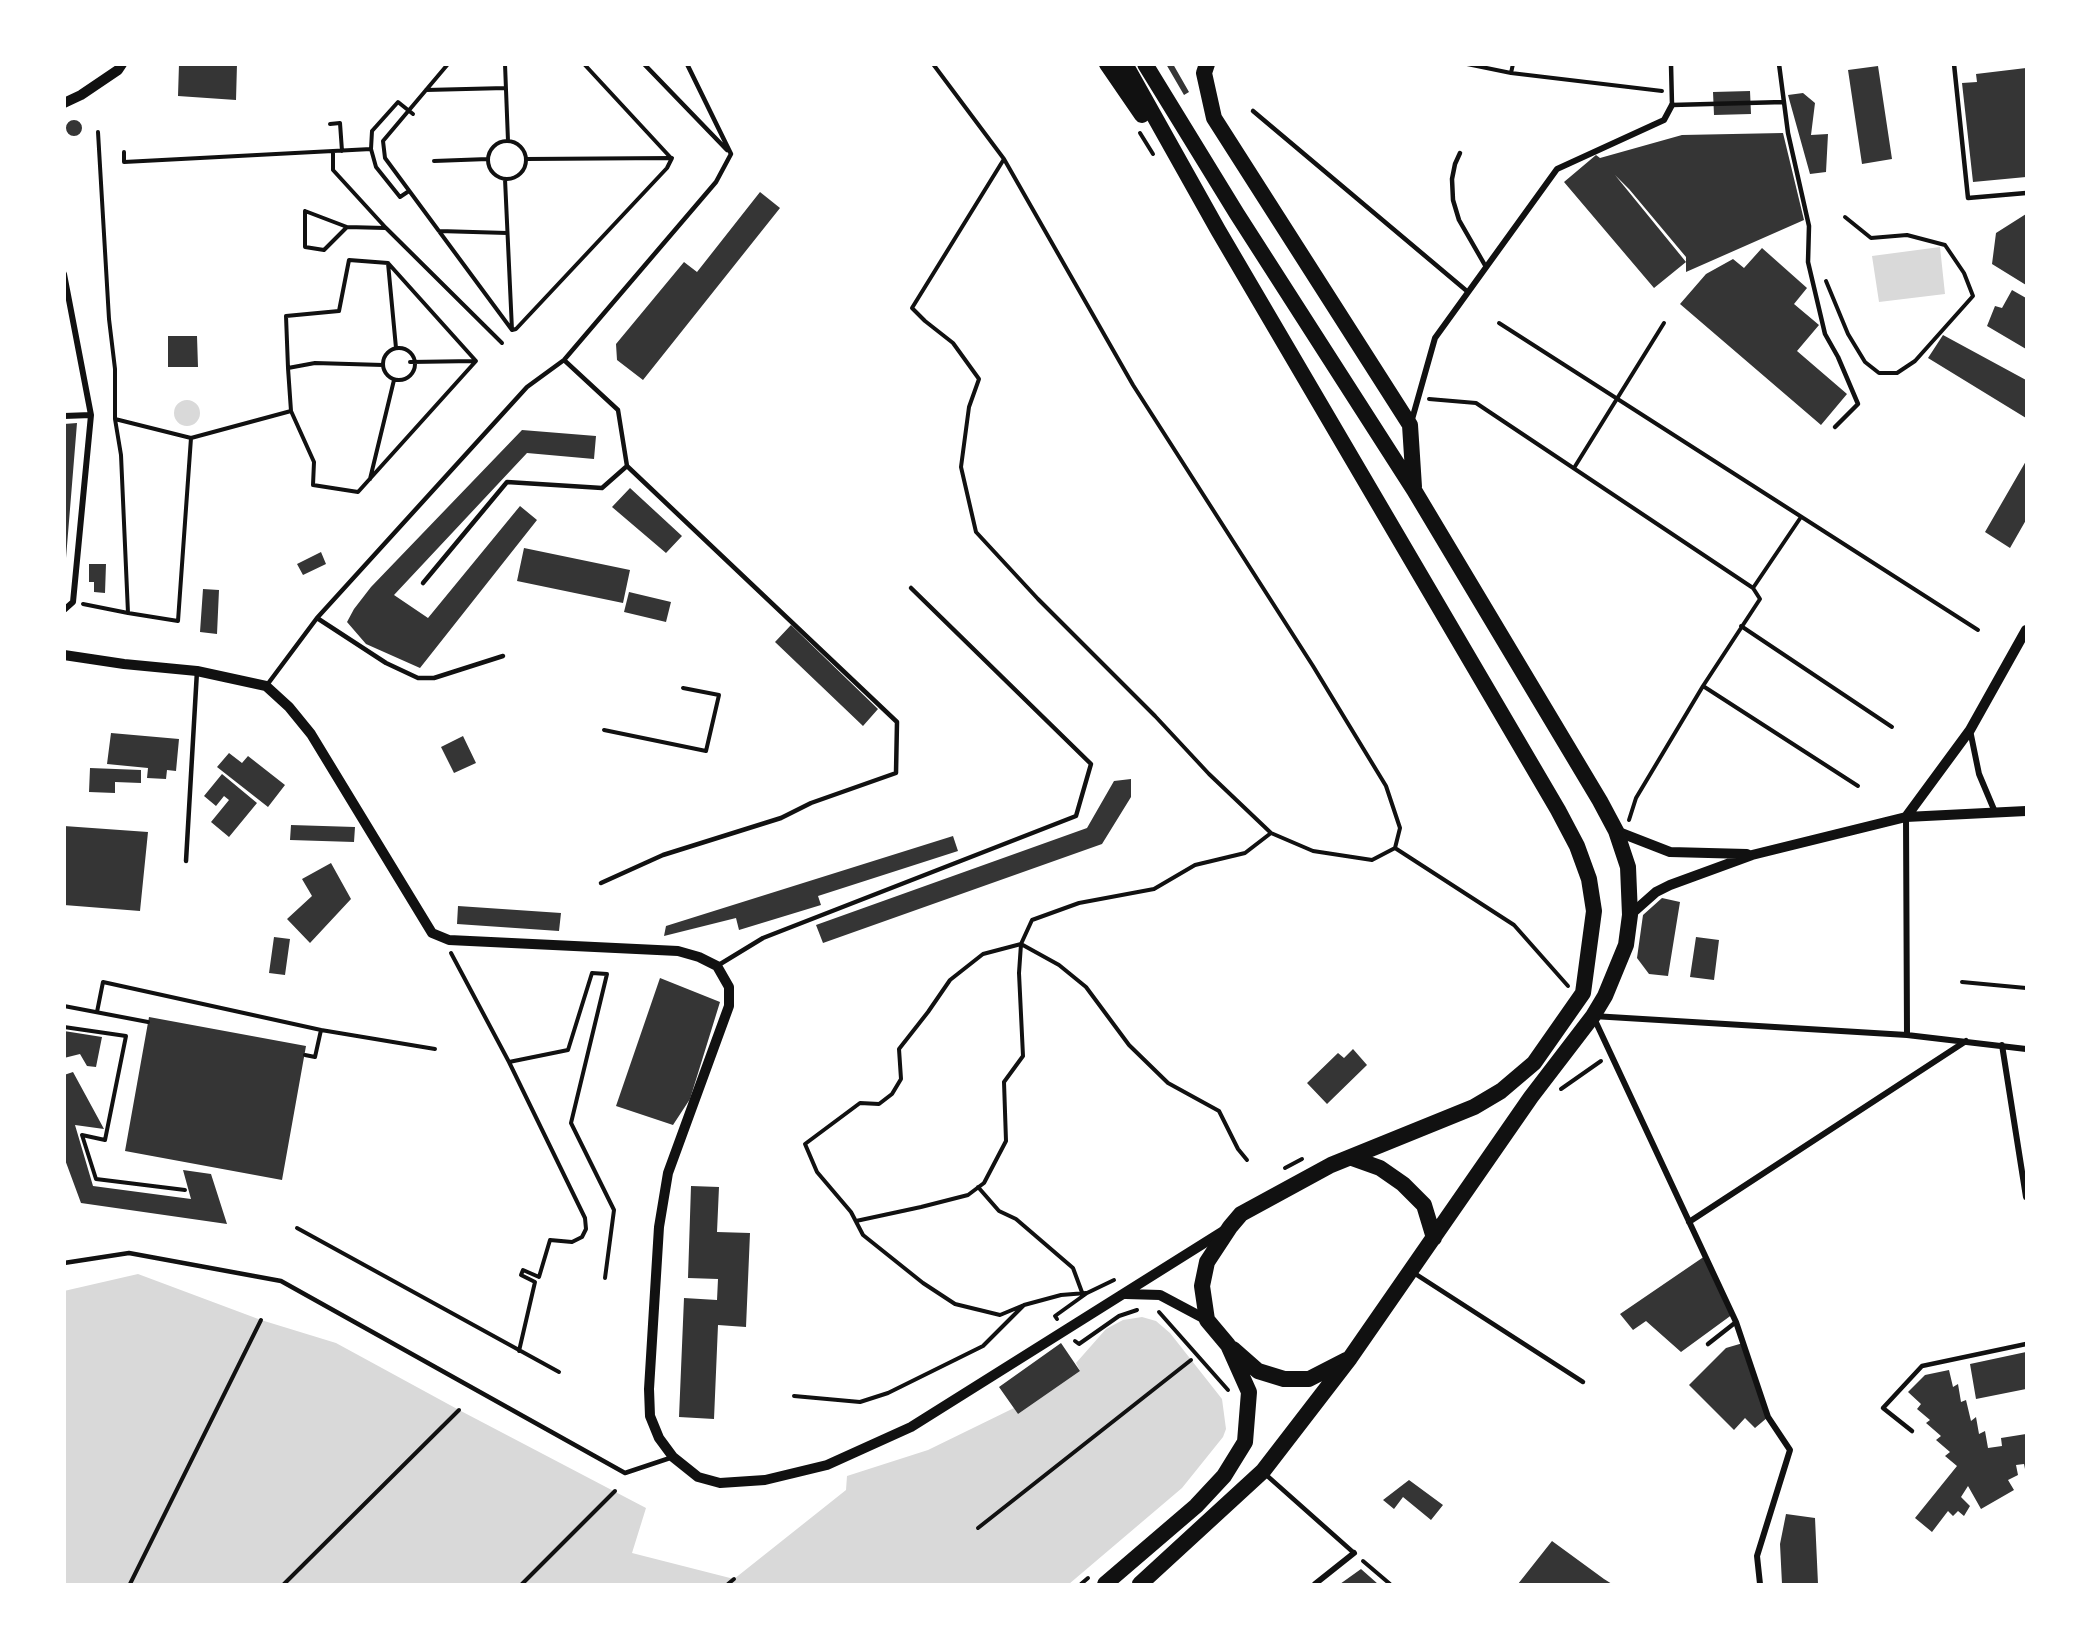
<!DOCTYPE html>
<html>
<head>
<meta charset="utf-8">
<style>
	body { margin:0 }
	#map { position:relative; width:2091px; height:1649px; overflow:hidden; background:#fff; font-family:"DM Sans",sans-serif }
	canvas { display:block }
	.frame { position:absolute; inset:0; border:66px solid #fff; pointer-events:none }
</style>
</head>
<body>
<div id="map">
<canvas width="2091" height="1649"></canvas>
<div class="frame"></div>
</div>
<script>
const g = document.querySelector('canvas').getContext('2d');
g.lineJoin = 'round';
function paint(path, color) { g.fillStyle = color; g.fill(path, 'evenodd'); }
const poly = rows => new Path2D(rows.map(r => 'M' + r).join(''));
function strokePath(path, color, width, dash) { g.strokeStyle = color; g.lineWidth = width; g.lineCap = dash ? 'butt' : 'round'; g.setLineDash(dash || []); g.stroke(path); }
const water = poly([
	[1940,247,1945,294,1879,302,1872,256],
	'174 413a13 13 0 1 1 26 0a13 13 0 1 1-26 0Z',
	[138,1274,261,1320,336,1343,459,1410,646,1508,632,1553,734,1579,846,1490,847,1476,928,1450,1014,1408,1018,1414,1080,1371,1076,1363,1106,1329,1123,1320,1142,1317,1156,1321,1170,1333,1222,1399,1226,1429,1223,1437,1182,1488,1069,1584,65,1584,64,1291]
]);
const building = poly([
	[179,64,237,64,236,100,178,96],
	[1166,64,1173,64,1189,92,1184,95],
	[1878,66,1892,159,1862,164,1848,70],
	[2026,68,2026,177,1973,182,1962,83,1977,82,1976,74],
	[1750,91,1751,114,1714,115,1713,92],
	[1803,93,1815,103,1811,135,1828,134,1826,172,1810,174,1788,95],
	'66 128a8 8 0 1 1 16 0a8 8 0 1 1-16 0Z',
	[1783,133,1804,220,1686,272,1686,257,1629,189,1615,175,1686,262,1654,288,1564,182,1596,155,1600,158,1682,135],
	[760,192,780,208,643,380,617,360,616,344,684,262,697,272],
	[2026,214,2026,285,1992,264,1996,233],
	[1762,248,1807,288,1794,304,1819,325,1797,351,1847,394,1821,425,1680,304,1706,274,1733,259,1744,268],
	[2012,290,2026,298,2026,349,1987,326,1995,306,2002,308],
	[1943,335,2026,380,2026,418,1928,358],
	[168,336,197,336,198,367,168,367],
	[77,423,66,558,64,558,64,424],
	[522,430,596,436,594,459,527,453,394,595,428,618,520,506,537,520,420,668,366,644,347,622,354,609,371,587],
	[2026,461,2026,520,2010,548,1985,532],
	[630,488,682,536,666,553,612,507],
	[524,548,630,570,623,603,517,581],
	[321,552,326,564,303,575,297,564],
	[89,564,106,564,105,593,94,592,94,582,89,582],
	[203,589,219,590,217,634,200,632],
	[629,592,671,602,666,622,624,612],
	[791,625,878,709,863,726,775,642],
	[111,733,179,739,176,771,167,770,166,779,147,778,148,768,107,764],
	[463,736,476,763,454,773,441,747],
	[229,753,242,763,248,756,285,785,268,807,217,767],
	[90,768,141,770,141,783,115,782,115,793,89,792],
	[222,774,257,803,229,837,211,822,229,800,224,796,216,806,204,796],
	[1131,779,1131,797,1102,844,823,943,816,925,1087,828,1114,781],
	[291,825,355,827,354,842,290,840],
	[64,826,148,832,140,911,64,905],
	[953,836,958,851,818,896,821,905,739,930,736,918,664,936,666,926],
	[331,863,351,899,310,943,287,919,312,896,302,879],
	[1662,898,1680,902,1668,976,1649,974,1637,958,1643,915],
	[458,906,561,913,559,931,457,924],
	[274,937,290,939,285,975,269,973],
	[1696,937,1719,940,1714,980,1690,977],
	[660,978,720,1002,690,1099,673,1125,616,1106],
	[149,1017,306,1046,282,1180,125,1151],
	[64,1031,102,1037,96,1067,87,1066,80,1054,64,1058],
	[1353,1049,1367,1065,1327,1104,1307,1083,1338,1053,1344,1058],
	[73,1072,104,1129,75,1125,93,1186,191,1199,183,1170,211,1174,227,1224,81,1203,64,1157,64,1075],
	[691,1186,719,1187,717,1232,750,1233,746,1327,718,1325,714,1419,679,1417,684,1298,717,1300,718,1279,688,1278],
	[1705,1256,1733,1314,1681,1352,1646,1321,1633,1330,1620,1314],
	[1061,1343,1080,1371,1018,1414,999,1387],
	[1743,1343,1768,1417,1755,1428,1745,1418,1734,1430,1689,1385,1726,1348],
	[2026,1352,2026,1389,1976,1399,1970,1364],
	[1949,1370,1953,1387,1958,1384,1961,1402,1966,1400,1971,1421,1976,1417,1979,1434,1985,1431,1988,1448,2002,1446,2001,1438,2026,1434,2026,1474,2024,1464,2016,1465,2018,1475,2008,1480,2014,1490,1981,1509,1968,1486,1961,1497,1970,1506,1964,1516,1958,1511,1953,1516,1948,1511,1932,1532,1915,1518,1957,1466,1945,1456,1950,1452,1936,1440,1941,1436,1926,1423,1930,1420,1917,1409,1921,1404,1908,1392,1925,1375],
	[1409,1480,1443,1505,1431,1520,1403,1497,1394,1509,1383,1500],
	[1786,1514,1815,1518,1818,1584,1782,1584,1780,1544],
	[1552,1541,1604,1579,1612,1584,1518,1584],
	[1361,1569,1378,1584,1340,1584]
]);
const path = poly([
	[448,64,383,141,385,158,512,330],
	[505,64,508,141],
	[584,64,671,158],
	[933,64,1004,159,912,308,925,321,953,343,979,379,969,407,961,467,976,532,1038,599,1155,716,1209,774,1271,833,1245,853,1195,865,1154,889,1079,903,1032,920,1021,944,983,954,950,980,928,1012,899,1049,901,1079,892,1094,879,1104,860,1103,805,1144,817,1172,851,1212,863,1235,923,1283,955,1304,1000,1315,1024,1305],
	[1467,64,1511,73,1513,64],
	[1511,73,1662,91],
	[426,90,506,88],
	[330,124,340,123,342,151],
	[1140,133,1153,154],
	'488 160a19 19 0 1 1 38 0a19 19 0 1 1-38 0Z',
	[124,152,124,162,371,149],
	[333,152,333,170,386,228,502,343],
	[1004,159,1133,385,1313,666,1386,786,1400,828,1395,848,1372,860,1313,851,1271,833],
	[434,161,488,159],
	[505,179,512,330],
	[409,191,400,197,376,167,371,149,372,131,398,102,413,114],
	[305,211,347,227,324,250,305,247,305,211],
	[347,227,385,228],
	[439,231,507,233],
	[1826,281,1848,334,1865,362,1879,373,1897,373,1915,361,1973,296,1964,273,1945,245,1907,235,1871,238,1845,217],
	[1499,323,1978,630],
	[512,330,516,329,667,168,672,158,526,159],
	'383 364a16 16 0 1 1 32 0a16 16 0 1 1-32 0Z',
	[410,362,475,361],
	[383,365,315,363,288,368,291,411,314,462,313,485,358,492,476,361,388,263,396,348],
	[288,368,286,316,339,311,349,260,388,263],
	[1429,399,1476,403,1753,588],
	[115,419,191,438,291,411],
	[1574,468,1664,323],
	[370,479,394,380],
	[83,604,128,613,121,455,115,419,115,369,109,319,98,132],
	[128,613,178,621,191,438],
	[1741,626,1892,727],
	[1703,686,1858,786],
	[604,730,706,751,719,695,683,688],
	[1629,820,1636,798,1703,686,1760,599,1753,588,1801,517],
	[1395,848,1514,925,1568,986],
	[451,953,509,1062,585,1218,586,1229,582,1237,572,1242,550,1240,539,1277,523,1270,521,1275,535,1282,519,1351],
	[1962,982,2026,988],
	[64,1006,148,1022],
	[97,1012,103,982,321,1030,435,1049],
	[64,1027,126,1036,105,1140,82,1135,96,1179,185,1190],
	[305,1055,315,1057,321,1030],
	[509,1062,568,1050,592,973,607,974,571,1123,614,1210,605,1278],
	[1561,1089,1601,1061],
	[1285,1168,1302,1159],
	[978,1187,999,1211,1016,1219,1073,1268,1083,1295],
	[856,1221,921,1207,968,1195,984,1183,1006,1141,1004,1082,1023,1056,1019,973,1021,944,1059,965,1086,987,1129,1045,1168,1083,1219,1111,1238,1149,1247,1160],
	[297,1228,559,1372],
	[1159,1312,1228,1390],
	[1057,1319,1055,1316,1087,1293,1114,1280],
	[1075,1341,1079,1344,1119,1316,1137,1310],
	[794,1396,860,1402,888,1393,983,1346,1024,1305,1061,1295,1086,1293],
	[978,1528,1191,1360],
	[1363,1561,1390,1584],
	[130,1584,261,1320],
	[284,1584,459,1410],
	[522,1584,615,1491],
	[728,1584,734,1579],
	[1081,1584,1088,1578]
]);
const service = poly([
	[644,64,727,150],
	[1671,64,1672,105,1784,102],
	[1779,64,1788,133,1809,226,1808,262,1825,334,1838,357,1858,404,1835,427],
	[1954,64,1968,198,2026,193],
	[1253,111,1468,292],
	[1460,153,1455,164,1452,179,1453,200,1459,220,1486,267],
	[423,583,507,482,602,488,627,466,618,410,564,360],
	[317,618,386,663,418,678,434,678,503,656],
	[267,685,317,618,527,387,564,360,716,182,731,154,687,64],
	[186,861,197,671],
	[601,883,663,855,781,818,811,803,896,773,897,722,627,466],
	[717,966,763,938,1076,816,1091,764,911,588],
	[64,1263,129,1253,281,1281,625,1473,673,1457],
	[1414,1273,1583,1382],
	[1708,1344,1736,1322],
	[1912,1431,1883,1408,1922,1366,2026,1344],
	[1264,1473,1354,1553]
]);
const minor = poly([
	[64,274,91,415,73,602,64,610],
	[64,416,91,415],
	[1411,423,1435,338,1557,169,1664,120,1672,105],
	[1970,730,1979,774,1995,812],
	[1906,817,1907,1035],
	[2002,1045,2026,1197],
	[1689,1222,1966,1041],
	[1315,1584,1354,1553],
	[1760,1584,1757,1556,1790,1450,1768,1417,1736,1322,1593,1016,1907,1035,2026,1049]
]);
const tertiary = poly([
	[64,103,81,95,118,70,122,64],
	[64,655,124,664,197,671,266,686,289,707,311,734,432,933,449,940,678,951,699,957,717,966,729,987,729,1006,668,1173,659,1227,649,1389,650,1416,659,1438,673,1457,698,1477,720,1483,765,1480,827,1465,911,1427,1225,1230],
	[1906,817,1970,730,2026,630],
	[1616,831,1670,852,1747,854],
	[1630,915,1656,892,1670,885,1752,855,1906,817,2026,811],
	[1126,1294,1160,1295,1207,1320]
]);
const trunk = poly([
	[1107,64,1142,115],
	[1207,64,1204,73,1214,118,1410,425,1414,487],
	[1352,1158,1380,1168,1403,1184,1424,1205,1434,1238],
	[1233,1349,1258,1371,1284,1379,1309,1379,1346,1360],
	[1105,1584,1196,1506,1224,1476,1245,1442,1249,1392,1228,1345,1207,1320,1202,1286,1207,1262,1230,1227,1241,1214,1331,1165,1474,1107,1501,1091,1534,1063,1583,993,1594,911,1589,879,1577,846,1558,810,1218,230,1125,64],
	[1140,1584,1263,1471,1350,1358,1531,1097,1593,1016,1605,996,1626,945,1630,915,1628,867,1616,831,1600,801,1414,490,1237,214,1145,64]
]);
paint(water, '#d9d9d9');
paint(building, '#353535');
strokePath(path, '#111', 4);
strokePath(service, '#111', 4.5);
strokePath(minor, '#111', 6);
strokePath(tertiary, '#111', 10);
strokePath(trunk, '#111', 16);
</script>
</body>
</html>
